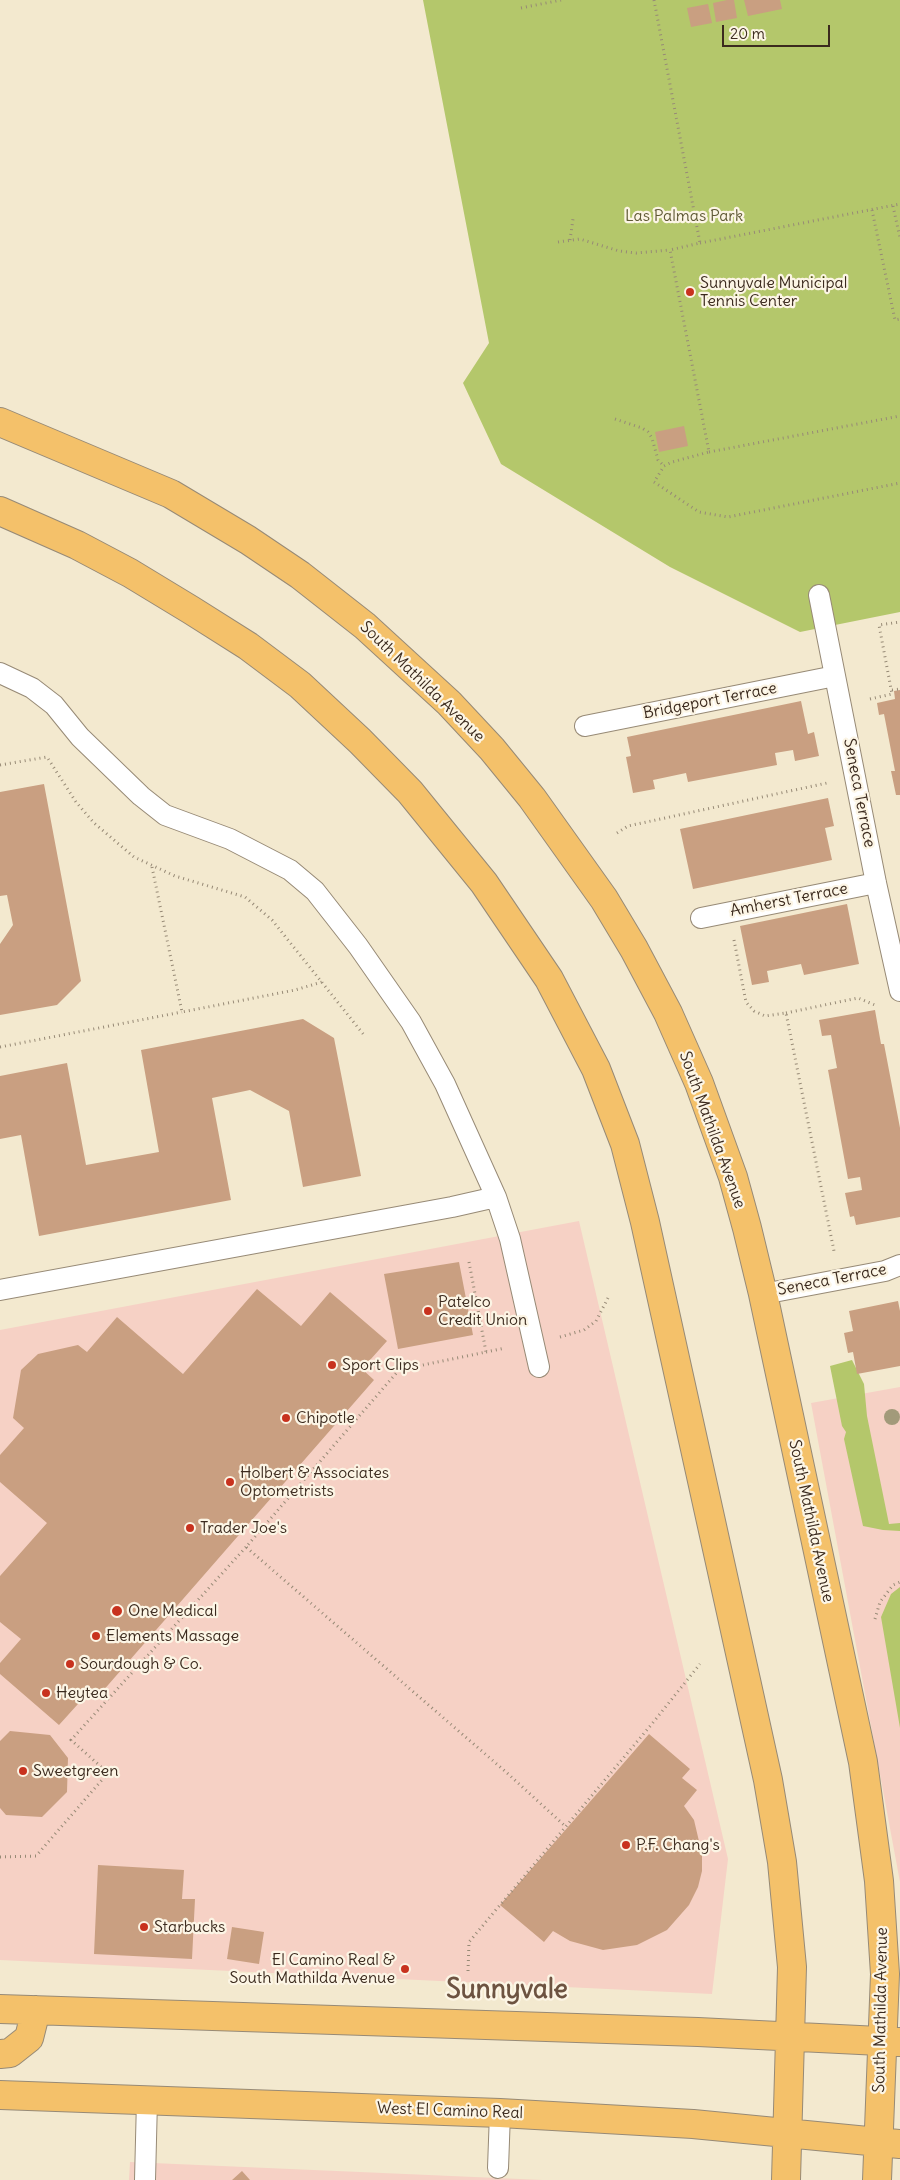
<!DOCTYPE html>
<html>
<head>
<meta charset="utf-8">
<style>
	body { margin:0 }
	#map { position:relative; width:900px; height:2180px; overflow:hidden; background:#f3e9cf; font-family:Delius,sans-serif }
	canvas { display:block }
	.scale { position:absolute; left:722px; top:25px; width:108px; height:22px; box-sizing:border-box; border:2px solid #3b2a1e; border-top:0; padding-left:6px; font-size:15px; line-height:18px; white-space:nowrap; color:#3b2a1e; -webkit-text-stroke:4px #fcf5e5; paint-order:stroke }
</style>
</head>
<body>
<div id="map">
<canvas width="900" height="2180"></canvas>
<div class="scale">20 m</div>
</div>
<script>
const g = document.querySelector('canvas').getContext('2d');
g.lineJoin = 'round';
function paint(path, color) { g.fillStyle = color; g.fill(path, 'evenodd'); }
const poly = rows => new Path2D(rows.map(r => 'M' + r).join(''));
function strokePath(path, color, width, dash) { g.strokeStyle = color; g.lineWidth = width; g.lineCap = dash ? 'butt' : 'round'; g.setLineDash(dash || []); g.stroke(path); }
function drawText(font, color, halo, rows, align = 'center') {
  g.font = font + ' Delius,sans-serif'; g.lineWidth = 4.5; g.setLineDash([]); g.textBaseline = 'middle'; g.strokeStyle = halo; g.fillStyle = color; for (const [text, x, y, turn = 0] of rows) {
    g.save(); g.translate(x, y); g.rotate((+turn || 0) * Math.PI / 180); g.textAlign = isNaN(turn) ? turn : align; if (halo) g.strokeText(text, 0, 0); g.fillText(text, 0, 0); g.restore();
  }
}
const built = poly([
	[579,1221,728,1859,712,1994,0,1960,0,1330],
	[900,1387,900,1882,811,1403],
	[130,2162,543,2180,129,2180]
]);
const green = poly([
	[423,0,900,0,900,612,800,632,670,567,501,464,463,383,489,343],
	[852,1360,864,1384,867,1416,889,1524,900,1523,900,1531,883,1530,863,1526,844,1439,846,1432,842,1426,830,1366],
	[900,1587,900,1728,881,1617,891,1594]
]);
const building = poly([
	[727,0,734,0,737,18,716,22,713,3],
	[744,0,780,0,782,9,748,16],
	[708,4,712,23,691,27,687,8],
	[684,426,688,446,659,452,655,432],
	[900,690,900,795,896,795,891,771,895,771,884,714,879,715,877,703,895,699,894,691],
	[801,701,808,734,814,732,819,756,795,761,793,750,775,753,777,765,688,782,686,773,653,780,655,789,633,793,626,757,631,756,627,737],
	[44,784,81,981,57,1005,0,1015,0,944,13,925,7,895,0,896,0,792],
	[828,798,834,826,825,828,832,860,693,889,680,829],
	[847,904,859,964,804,975,801,964,767,971,769,982,752,985,740,926],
	[875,1010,881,1044,884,1044,900,1128,900,1217,856,1225,854,1216,850,1217,845,1193,862,1190,860,1177,848,1179,828,1070,837,1068,831,1035,822,1036,819,1020],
	[303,1019,334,1038,361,1176,303,1187,289,1111,250,1090,212,1098,231,1200,39,1236,21,1135,0,1139,0,1076,67,1063,86,1165,159,1152,141,1050],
	[459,1262,473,1335,398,1349,384,1274],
	[257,1289,301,1326,330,1292,387,1341,362,1369,374,1380,95,1700,87,1694,59,1725,0,1674,0,1663,21,1639,0,1622,0,1576,47,1523,0,1482,0,1455,24,1428,13,1418,21,1370,38,1354,78,1345,87,1352,117,1317,183,1374],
	[898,1301,900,1311,900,1366,857,1374,853,1352,848,1353,844,1333,853,1331,849,1311],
	[10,1731,50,1735,68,1758,67,1792,42,1817,6,1815,0,1808,0,1741],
	[649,1734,690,1769,682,1778,697,1790,684,1806,694,1820,702,1854,702,1871,698,1887,689,1905,667,1930,637,1945,603,1950,570,1941,553,1931,544,1942,500,1905],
	[98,1865,184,1870,182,1899,195,1899,192,1959,94,1954],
	[232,1927,264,1932,259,1964,227,1959],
	[242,2171,250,2180,232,2180]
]);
const path = poly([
	[654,0,700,243,670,250,709,452,672,462,664,466,654,482,699,512,728,517,900,483],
	[521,8,561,0],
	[893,206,900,238],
	[872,210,895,320,900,319],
	[570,240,573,219],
	[558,242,580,239,619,251,636,253,670,250],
	[700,243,900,204],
	[615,419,642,428,648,432,652,438,658,460,664,466],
	[709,452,900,416],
	[892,690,900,689],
	[870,699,892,694,879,625,900,622],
	[0,765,47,757,76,802,94,823,134,857,175,876,245,897,272,920,364,1035],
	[617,833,628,826,827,783],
	[152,867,182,1012,295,990,322,982],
	[734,940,746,1002,754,1011,765,1016,786,1013,834,1251],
	[786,1013,858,998,875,1005],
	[0,1047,182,1012],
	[469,1262,486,1352,399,1370,246,1547,506,1772,565,1826],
	[560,1337,584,1330,596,1321,608,1298],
	[486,1352,505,1348],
	[875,1619,880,1602,893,1585,900,1582],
	[0,1857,36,1856,108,1773,71,1740,246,1547],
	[468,1971,469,1942,651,1725,700,1664]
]);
const lane = poly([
	[819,595,876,883,900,991],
	[0,673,32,688,54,705,80,737,141,796,165,815,230,839,290,870,315,891,358,946,411,1022,445,1084,496,1197,510,1239,539,1367],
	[585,726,835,676],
	[701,918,876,883],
	[0,1290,452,1207,496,1197],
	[763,1294,885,1271,900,1265],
	[498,2168,500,2113],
	[145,2180,147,2100]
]);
const primary = poly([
	[0,422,171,494,248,540,300,575,365,626,449,703,492,749,532,798,604,899,634,949,668,1013,699,1083,733,1177,747,1228,763,1294,863,1762,879,1881,885,1974,877,2180],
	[0,511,77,545,130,573,191,610,248,646,300,685,360,741,410,792,484,883,549,979,596,1069,625,1144,645,1222,768,1780,782,1862,792,1967,786,2180],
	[0,2009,698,2032,900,2042],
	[0,2054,10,2053,29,2038,36,2010],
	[0,2095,500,2113,693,2124,900,2144]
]);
const trees = [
	[892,1417]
];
const markers = [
	[690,292,5,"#c8321e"],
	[428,1311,5,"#c8321e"],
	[332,1365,5,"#c8321e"],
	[286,1418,5,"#c8321e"],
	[230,1482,5,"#c8321e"],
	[190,1528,5,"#c8321e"],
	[117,1611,6,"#c8321e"],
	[96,1636,5,"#c8321e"],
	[70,1664,5,"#c8321e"],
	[46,1693,5,"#c8321e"],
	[23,1771,5,"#c8321e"],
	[626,1845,5,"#c8321e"],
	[144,1927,5,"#c8321e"],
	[405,1969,5,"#c8321e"]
];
const parkNames = [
	["Las Palmas Park",684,216]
];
const poiNames = [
	["Sunnyvale Municipal",700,283],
	["Tennis Center",700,301],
	["Patelco",438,1302],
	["Credit Union",438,1320],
	["Sport Clips",342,1365],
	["Chipotle",296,1418],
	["Holbert & Associates",240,1473],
	["Optometrists",240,1491],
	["Trader Joe's",200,1528],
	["One Medical",128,1611],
	["Elements Massage",106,1636],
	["Sourdough & Co.",80,1664],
	["Heytea",56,1693],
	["Sweetgreen",33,1771],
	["P.F. Chang's",636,1845],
	["Starbucks",154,1927],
	["El Camino Real &",395,1960,"right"],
	["South Mathilda Avenue",395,1978,"right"]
];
const streetNames = [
	["South Mathilda Avenue",422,682,44],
	["Bridgeport Terrace",710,701,-11],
	["Seneca Terrace",859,793,79],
	["Amherst Terrace",789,900,-11],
	["South Mathilda Avenue",712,1130,70],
	["Seneca Terrace",832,1280,-11],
	["South Mathilda Avenue",811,1521,78],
	["South Mathilda Avenue",881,2010,-89],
	["West El Camino Real",450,2111,2]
];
const townNames = [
	["Sunnyvale",507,1991]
];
paint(built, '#f6d1c5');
paint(green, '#b4c76b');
paint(building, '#c99f81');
strokePath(lane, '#978a76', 22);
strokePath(primary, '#978a76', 30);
strokePath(path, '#978a76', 3, [1, 4]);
strokePath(lane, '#fff', 20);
strokePath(primary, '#f4c16a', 28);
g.fillStyle = '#a29a7a';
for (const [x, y] of trees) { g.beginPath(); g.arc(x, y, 8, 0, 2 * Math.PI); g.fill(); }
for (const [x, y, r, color] of markers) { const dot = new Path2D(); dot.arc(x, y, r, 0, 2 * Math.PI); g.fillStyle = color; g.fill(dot); strokePath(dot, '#fcf5e5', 2); }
drawText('16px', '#5f5935', '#fcf5e5', parkNames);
drawText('16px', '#3b2a1e', '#fcf5e5', poiNames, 'left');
drawText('16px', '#3b2a1e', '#fcf5e5', streetNames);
drawText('bold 26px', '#6d5341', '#fcf5e5', townNames);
</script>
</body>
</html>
